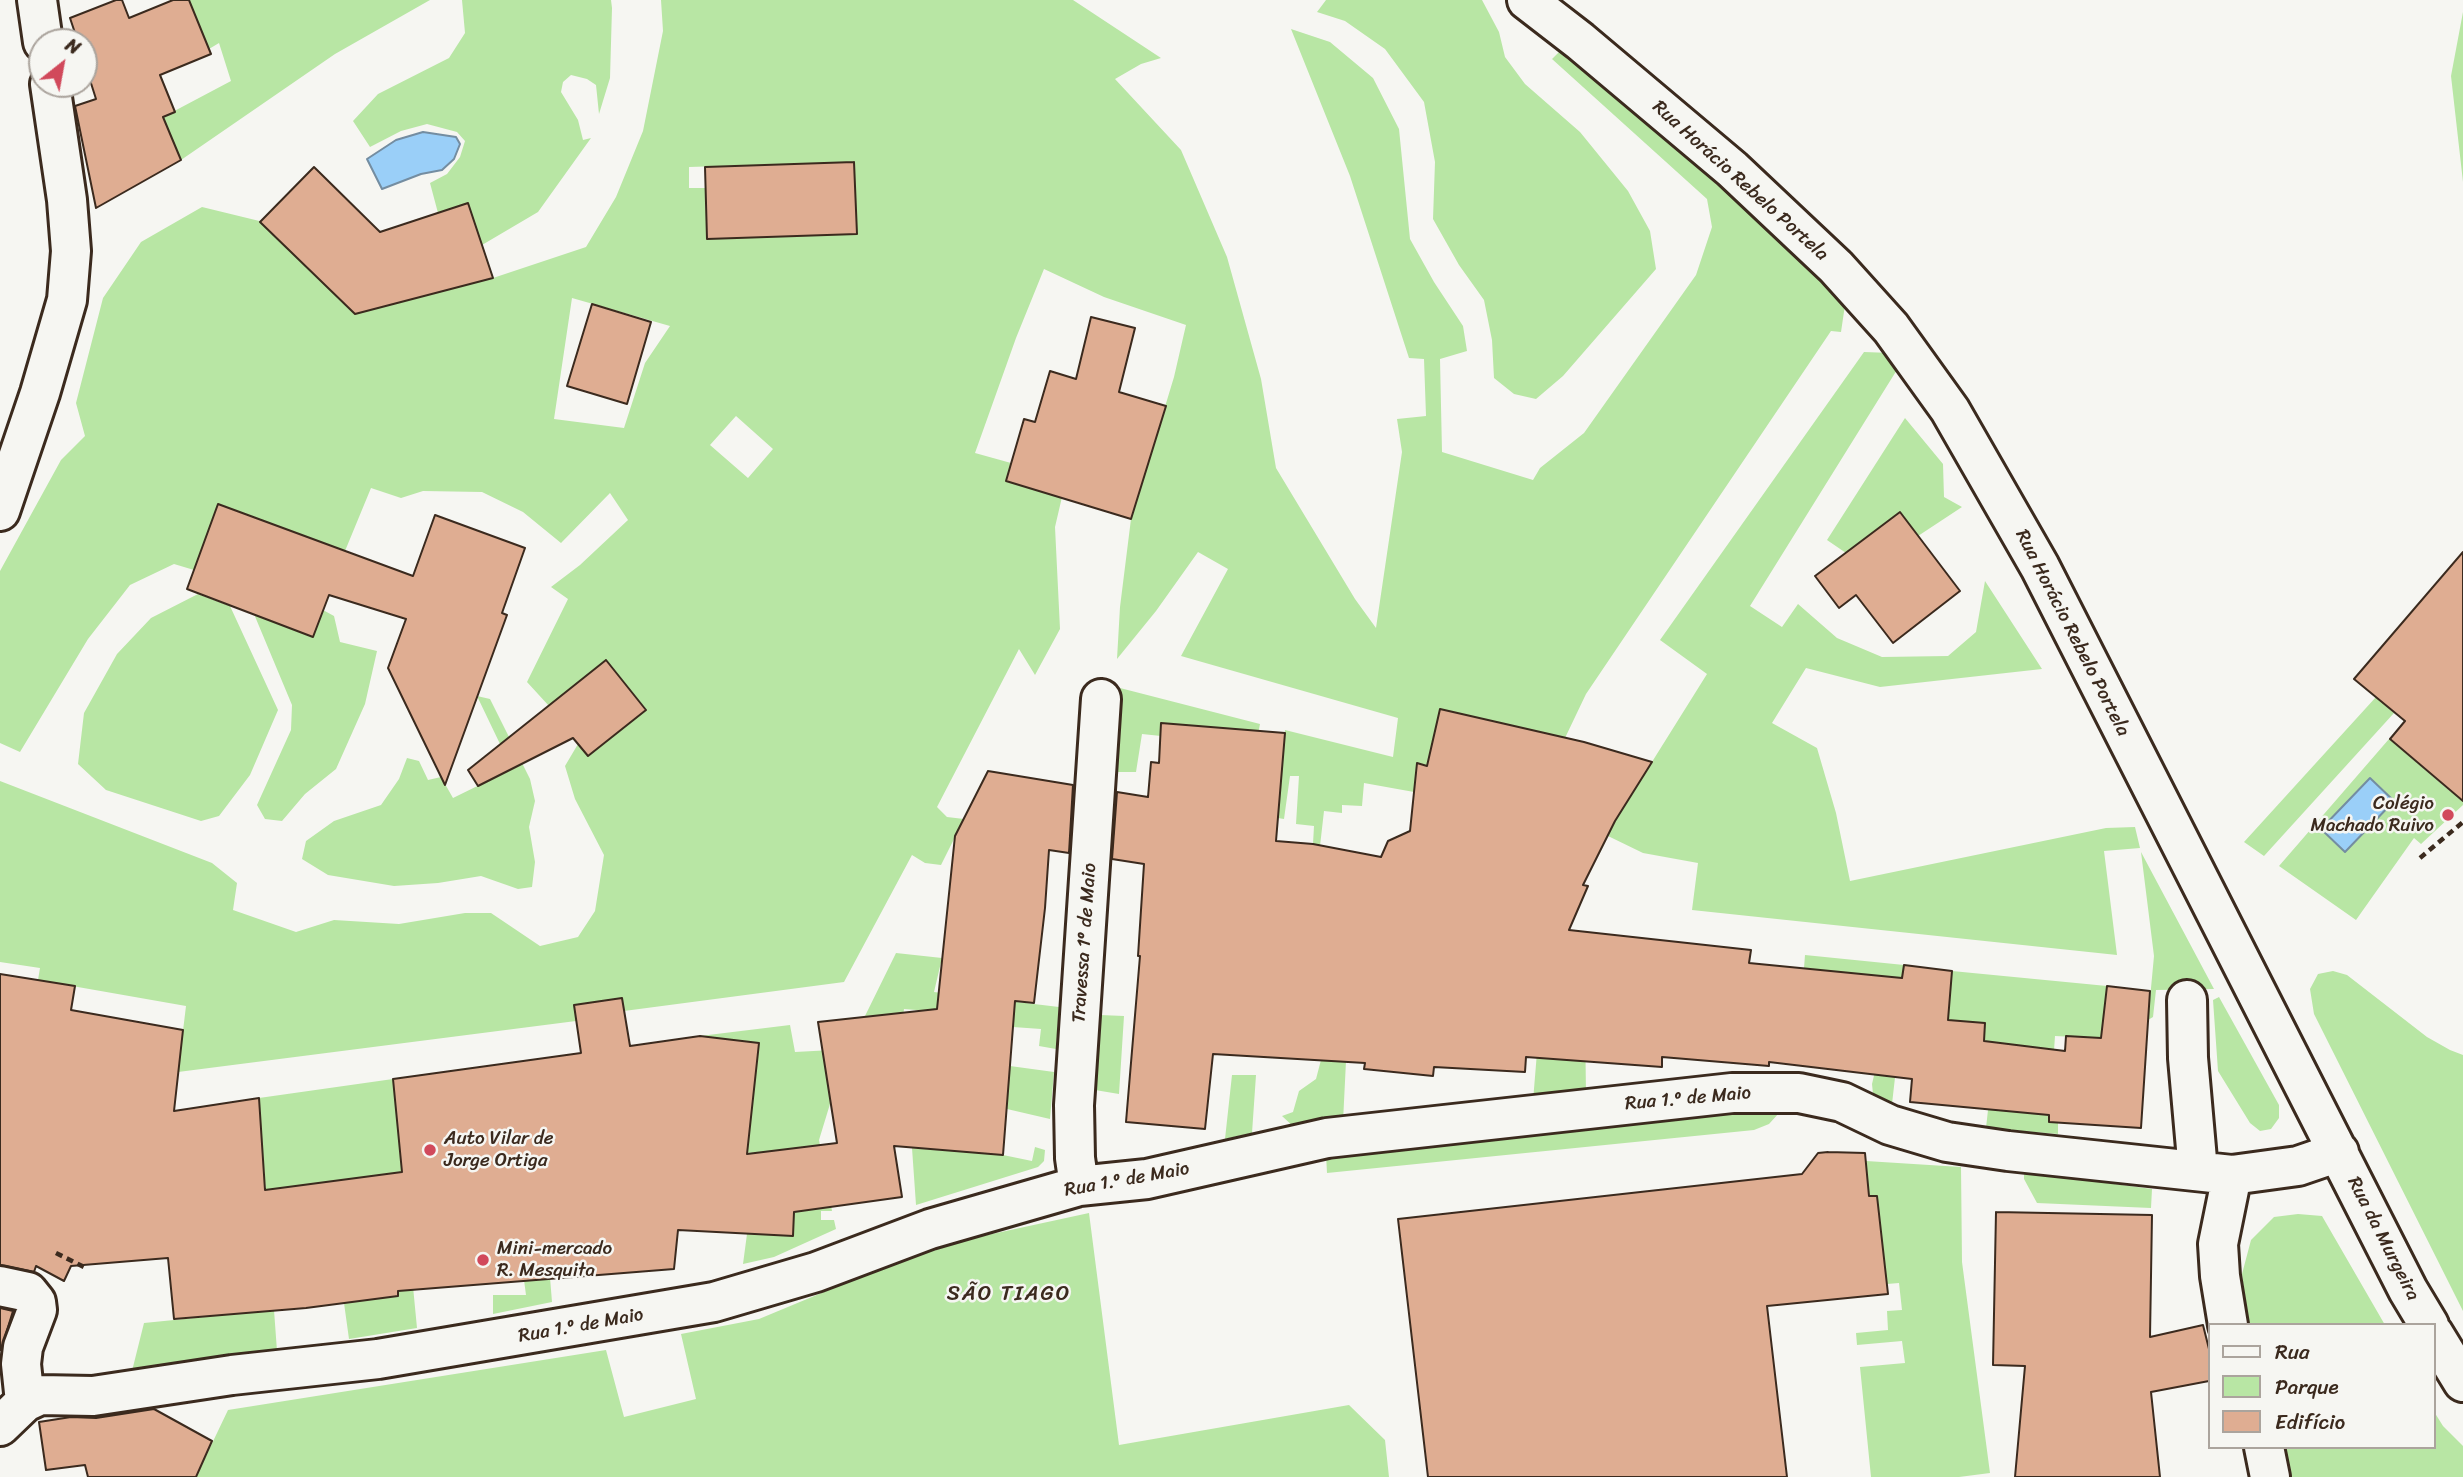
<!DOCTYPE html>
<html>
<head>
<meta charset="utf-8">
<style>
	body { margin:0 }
	#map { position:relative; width:2463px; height:1477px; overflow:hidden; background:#f6f6f2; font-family:Sriracha,sans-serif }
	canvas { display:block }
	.legend { position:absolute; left:2208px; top:1323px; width:228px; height:126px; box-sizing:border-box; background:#f6f6f2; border:2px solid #aba49d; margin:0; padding:9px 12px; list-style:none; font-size:21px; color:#3b2a1e }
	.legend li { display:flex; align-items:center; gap:14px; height:35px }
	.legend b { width:35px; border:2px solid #aba49d }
	.north { position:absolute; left:28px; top:28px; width:70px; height:70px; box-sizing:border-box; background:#f6f6f2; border:2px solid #aba49d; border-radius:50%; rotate:31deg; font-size:19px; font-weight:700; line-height:28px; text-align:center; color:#3b2a1e }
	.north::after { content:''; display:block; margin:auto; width:24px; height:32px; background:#d1495b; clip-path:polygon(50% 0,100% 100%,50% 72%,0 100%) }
</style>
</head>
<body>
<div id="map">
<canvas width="2463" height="1477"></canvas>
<ul class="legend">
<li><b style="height:9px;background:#f6f6f2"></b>Rua</li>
<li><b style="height:19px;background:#b8e6a4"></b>Parque</li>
<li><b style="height:19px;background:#dfad92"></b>Edifício</li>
</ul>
<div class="north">N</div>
</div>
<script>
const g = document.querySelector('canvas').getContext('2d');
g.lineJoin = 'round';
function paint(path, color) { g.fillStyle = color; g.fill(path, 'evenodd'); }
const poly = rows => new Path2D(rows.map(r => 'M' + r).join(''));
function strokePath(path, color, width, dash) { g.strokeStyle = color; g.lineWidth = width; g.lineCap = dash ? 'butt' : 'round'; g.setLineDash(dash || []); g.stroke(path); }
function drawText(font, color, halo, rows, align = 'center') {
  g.font = font + ' Sriracha,sans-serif'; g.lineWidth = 5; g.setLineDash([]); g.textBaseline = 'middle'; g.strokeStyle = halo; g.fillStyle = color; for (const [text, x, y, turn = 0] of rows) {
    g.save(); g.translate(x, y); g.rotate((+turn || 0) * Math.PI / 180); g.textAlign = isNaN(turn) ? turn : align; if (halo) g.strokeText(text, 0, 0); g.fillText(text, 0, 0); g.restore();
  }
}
const green = poly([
	[189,0,430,0,335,54,181,160,163,117,231,81,219,43,209,49],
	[462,0,611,0,612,8,610,78,599,114,596,85,587,79,571,75,563,82,561,92,578,120,583,140,591,138,538,212,482,245,468,203,438,213,430,183,447,174,460,157,465,141,457,132,427,124,401,131,370,147,353,121,378,94,449,58,465,33],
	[661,0,1073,0,1161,58,1141,64,1115,79,1181,150,1227,257,1261,379,1276,468,1355,599,1376,628,1402,452,1397,419,1426,416,1424,359,1409,358,1350,176,1291,29,1330,42,1373,78,1399,129,1410,239,1434,282,1463,326,1467,351,1440,359,1442,452,1533,480,1540,468,1584,433,1696,275,1712,227,1707,199,1552,59,1559,52,1567,53,1804,261,1845,305,1841,332,1831,331,1586,694,1565,738,1441,709,1427,766,1417,763,1414,792,1364,783,1362,806,1342,805,1342,813,1324,811,1320,846,1313,844,1314,826,1296,824,1299,776,1290,776,1284,819,1278,818,1161,736,1142,734,1136,772,1115,772,1120,688,1260,724,1252,765,1282,771,1285,730,1393,757,1398,718,1181,656,1228,569,1198,552,1156,611,1117,659,1120,607,1131,519,1174,377,1186,325,1104,297,1044,269,1016,338,975,453,1011,463,1006,481,1062,497,1055,527,1060,629,1035,675,1019,649,937,807,947,817,964,819,941,865,925,863,912,855,844,982,624,1011,621,998,575,1005,576,1021,178,1072,186,1006,38,980,40,968,0,962,0,781,212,863,237,883,233,910,296,932,334,920,399,924,465,913,491,913,540,946,578,937,595,911,604,855,575,799,565,766,578,744,588,755,646,709,606,660,549,706,527,682,568,599,551,587,580,565,628,520,610,493,561,543,523,512,482,492,423,491,401,498,371,488,345,551,219,504,194,570,174,564,130,585,88,639,20,752,0,743,0,571,61,460,85,436,76,403,103,298,141,242,202,207,493,278,586,247,616,197,643,131,663,31],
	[854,162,856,234,707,239,705,188,689,188,689,167],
	[572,298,670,326,645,363,624,428,554,419],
	[736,416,773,449,748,478,710,445],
	[1326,0,1482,0,1499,32,1505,57,1525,84,1580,132,1628,191,1650,231,1656,269,1563,376,1536,399,1514,394,1494,378,1492,340,1484,300,1459,265,1433,219,1435,162,1424,102,1385,49,1345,21,1317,12],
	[2463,12,2463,182,2451,76],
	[1864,352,1891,353,1900,365,1750,606,1782,627,1798,604,1837,638,1882,657,1948,656,1976,632,1985,581,2042,669,1880,687,1806,668,1772,723,1817,748,1836,813,1850,881,2106,828,2135,827,2140,848,2104,851,2117,955,1692,910,1698,863,1643,853,1608,836,1599,854,1555,845,1563,800,1620,813,1707,674,1660,640],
	[1905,418,1943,464,1944,497,1962,507,1918,536,1900,513,1846,553,1827,540],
	[198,594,230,606,278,710,250,775,219,816,201,821,106,790,78,764,84,713,117,654,151,618],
	[323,610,334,616,340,642,377,651,365,704,336,769,305,794,282,821,265,819,257,805,291,730,292,705,254,614],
	[477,696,490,699,530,779,535,801,529,827,535,862,532,887,518,889,481,876,438,883,394,886,328,875,302,859,306,841,334,821,381,805,399,779,407,758,419,761,428,780,441,777,453,798,512,769],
	[2376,697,2394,713,2264,856,2244,842],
	[2389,739,2451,792,2463,778,2463,805,2421,844,2414,838,2356,920,2279,866],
	[2141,852,2214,989,2156,990,2153,1017,2148,1020,2154,956],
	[896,953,942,958,934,992,1059,1007,1056,1049,1039,1046,1041,1029,1013,1027,1013,1038,942,1031,942,1012,904,1009,892,1097,830,1104,819,1140,832,1211,821,1211,821,1220,834,1220,836,1229,774,1257,743,1264,747,1234,793,1236,797,1155,736,1152,754,1090,759,1043,700,1036,790,1025,795,1052,851,1049,889,1075,884,1015,865,1016],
	[1805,955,1904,965,1899,1015,1902,1016,1892,1104,1873,1094,1872,1084,1897,978,1804,968],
	[1544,967,1585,1017,1586,1095,1533,1101],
	[1952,971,2107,986,2116,1039,2055,1036,2049,1122,2058,1123,2058,1134,1986,1128,1988,1110,1979,1108,1985,1024,1948,1020],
	[2333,971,2347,975,2427,1037,2450,1050,2463,1055,2463,1311,2314,1014,2310,989,2318,974],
	[2219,997,2279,1105,2279,1118,2271,1129,2260,1131,2250,1123,2218,1071,2213,1000],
	[1100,1015,1124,1016,1119,1094,1095,1090],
	[1321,1060,1346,1061,1343,1122,1295,1128,1282,1116,1293,1112,1299,1091,1316,1079],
	[1010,1066,1054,1072,1050,1119,1007,1109],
	[1232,1075,1256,1075,1252,1133,1225,1139],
	[393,1079,417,1328,349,1339,344,1303,398,1295,382,1175,273,1291,259,1098],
	[1738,1110,1779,1113,1769,1124,1754,1130,1327,1173,1326,1154],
	[1035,1147,1045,1150,1044,1161,1038,1167,916,1205,912,1148,1003,1155,1032,1161],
	[1866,1161,1961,1167,1962,1262,1990,1473,1959,1477,1871,1477,1860,1367,1905,1363,1902,1341,1857,1345,1856,1333,1888,1330,1887,1311,1902,1310,1899,1283,1887,1284,1877,1196,1869,1196],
	[2024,1172,2152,1189,2151,1208,2037,1203,2024,1179],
	[543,1191,552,1302,493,1314,493,1295,526,1295,524,1280],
	[1089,1213,1119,1445,1349,1405,1385,1440,1389,1477,196,1477,228,1410,606,1350,624,1417,696,1399,681,1334,759,1319,896,1262,969,1239],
	[2298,1214,2322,1216,2385,1325,2248,1325,2242,1274,2251,1240,2274,1217],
	[274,1310,277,1351,131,1375,144,1323],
	[2433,1410,2443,1426,2463,1446,2463,1477,2283,1477,2280,1447,2433,1447]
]);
const water = poly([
	[423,132,456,137,460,144,454,159,442,170,421,174,382,189,367,159,396,140,423,132],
	[2370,778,2394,801,2345,852,2321,829,2370,778]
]);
const building = poly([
	[116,0,122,0,129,18,173,0,189,0,211,54,160,75,175,112,163,117,181,160,96,208,75,106,96,99,84,61,84,42,78,42,70,18,116,0],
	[854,162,857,234,707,239,705,167,854,162],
	[314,167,380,232,468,203,493,278,355,314,260,222,314,167],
	[592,304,651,322,627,404,567,386,592,304],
	[1091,317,1135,328,1119,392,1166,406,1131,519,1006,481,1024,419,1035,422,1050,371,1076,379,1091,317],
	[218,504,413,576,435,515,525,548,502,613,507,615,445,785,388,668,406,619,329,595,313,637,187,589,218,504],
	[1900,512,1960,591,1893,643,1856,595,1839,608,1815,576,1900,512],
	[2463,552,2463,801,2390,739,2405,721,2354,679,2463,552],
	[606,660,646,710,588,756,573,738,478,786,468,770,606,660],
	[1440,709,1584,742,1652,762,1615,821,1583,885,1588,886,1569,930,1751,950,1749,963,1902,978,1904,965,1952,971,1948,1020,1985,1023,1984,1041,2065,1051,2066,1036,2101,1038,2107,986,2150,991,2141,1128,2049,1122,2049,1115,1910,1102,1912,1079,1769,1062,1769,1066,1662,1057,1662,1067,1526,1057,1525,1072,1434,1067,1433,1076,1364,1069,1365,1063,1213,1054,1205,1129,1126,1122,1140,956,1138,956,1144,864,1112,859,1117,792,1148,797,1151,762,1159,763,1161,723,1285,733,1276,841,1313,844,1381,857,1388,841,1410,831,1417,763,1427,766,1440,709],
	[988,771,1073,785,1069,853,1049,850,1045,908,1034,1003,1015,1001,1003,1155,894,1146,902,1197,794,1212,793,1236,678,1230,674,1269,398,1291,398,1296,306,1308,174,1319,168,1258,71,1266,64,1281,36,1266,34,1272,0,1265,0,974,75,986,71,1010,183,1030,174,1111,259,1098,265,1190,402,1172,393,1079,581,1053,574,1005,622,998,630,1046,700,1036,759,1043,747,1154,837,1143,818,1022,937,1009,955,836,988,771],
	[1828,1152,1865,1153,1869,1196,1877,1196,1888,1294,1767,1306,1787,1477,1428,1477,1398,1219,1802,1174,1818,1153,1828,1152],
	[1996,1212,2152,1215,2150,1337,2203,1325,2209,1349,2209,1381,2151,1392,2160,1477,2015,1477,2025,1366,1993,1365,1996,1212],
	[0,1308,13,1311,1,1350,0,1350,0,1308],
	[154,1409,212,1441,196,1477,88,1477,85,1465,46,1470,39,1422,71,1417,96,1418,154,1409]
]);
const path = poly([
	[2420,858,2463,822],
	[56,1253,86,1268]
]);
const minor = poly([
	[37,0,43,42],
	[1527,0,1580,41,1732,169,1836,267,1891,328,1950,410,2040,567,2408,1290,2429,1325],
	[0,511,40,393,67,300,71,251,67,200,50,84],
	[2187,1000,2188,1058,2198,1171],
	[1079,1186,1075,1158,1074,1105,1101,699],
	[0,1286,28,1292,36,1302,37,1310,23,1347,21,1364,25,1402],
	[2228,1325,2220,1276,2218,1244,2232,1175],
	[2433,1333,2463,1382],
	[0,1426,25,1402,40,1395,93,1396,232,1375,378,1359,714,1302,816,1272,930,1229,1079,1186,1147,1179,1327,1138,1732,1093,1799,1093,1842,1102,1890,1125,1947,1142,2008,1151,2232,1175,2298,1166,2339,1152],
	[2264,1447,2270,1477]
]);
const markers = [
	[2448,815,7,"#d1495b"],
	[430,1150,7,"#d1495b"],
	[483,1260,7,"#d1495b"]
];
const streetNames = [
	["Rua Horácio Rebelo Portela",1740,181,42],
	["Rua Horácio Rebelo Portela",2072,633,63],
	["Travessa 1º de Maio",1085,943,-86],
	["Rua 1.º de Maio",1688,1099,-5],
	["Rua 1.º de Maio",1127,1180,-10],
	["Rua da Murgeira",2383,1239,63],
	["Rua 1.º de Maio",581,1326,-10]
];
const poiNames = [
	["Colégio",2434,804,"right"],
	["Machado Ruivo",2434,826,"right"],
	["Auto Vilar de",444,1139],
	["Jorge Ortiga",444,1161],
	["Mini-mercado",497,1249],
	["R. Mesquita",497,1271]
];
const neighbourhoodNames = [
	["SÃO TIAGO",1009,1295]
];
paint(green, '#b8e6a4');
paint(water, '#9acff8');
strokePath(water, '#748da1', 2);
paint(building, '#dfad92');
strokePath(building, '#3b2a1e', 2);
strokePath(minor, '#3b2a1e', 44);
strokePath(path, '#3b2a1e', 4.5, [7, 5]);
strokePath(minor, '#f6f6f2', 38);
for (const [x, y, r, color] of markers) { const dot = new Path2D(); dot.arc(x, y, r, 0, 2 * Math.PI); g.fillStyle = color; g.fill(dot); strokePath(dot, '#f6f6f2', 2.5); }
drawText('19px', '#3b2a1e', '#f6f6f2', streetNames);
drawText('19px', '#3b2a1e', '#f6f6f2', poiNames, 'left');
g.letterSpacing = '2px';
drawText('21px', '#3b2a1e', '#f6f6f2', neighbourhoodNames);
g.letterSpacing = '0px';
</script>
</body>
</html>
